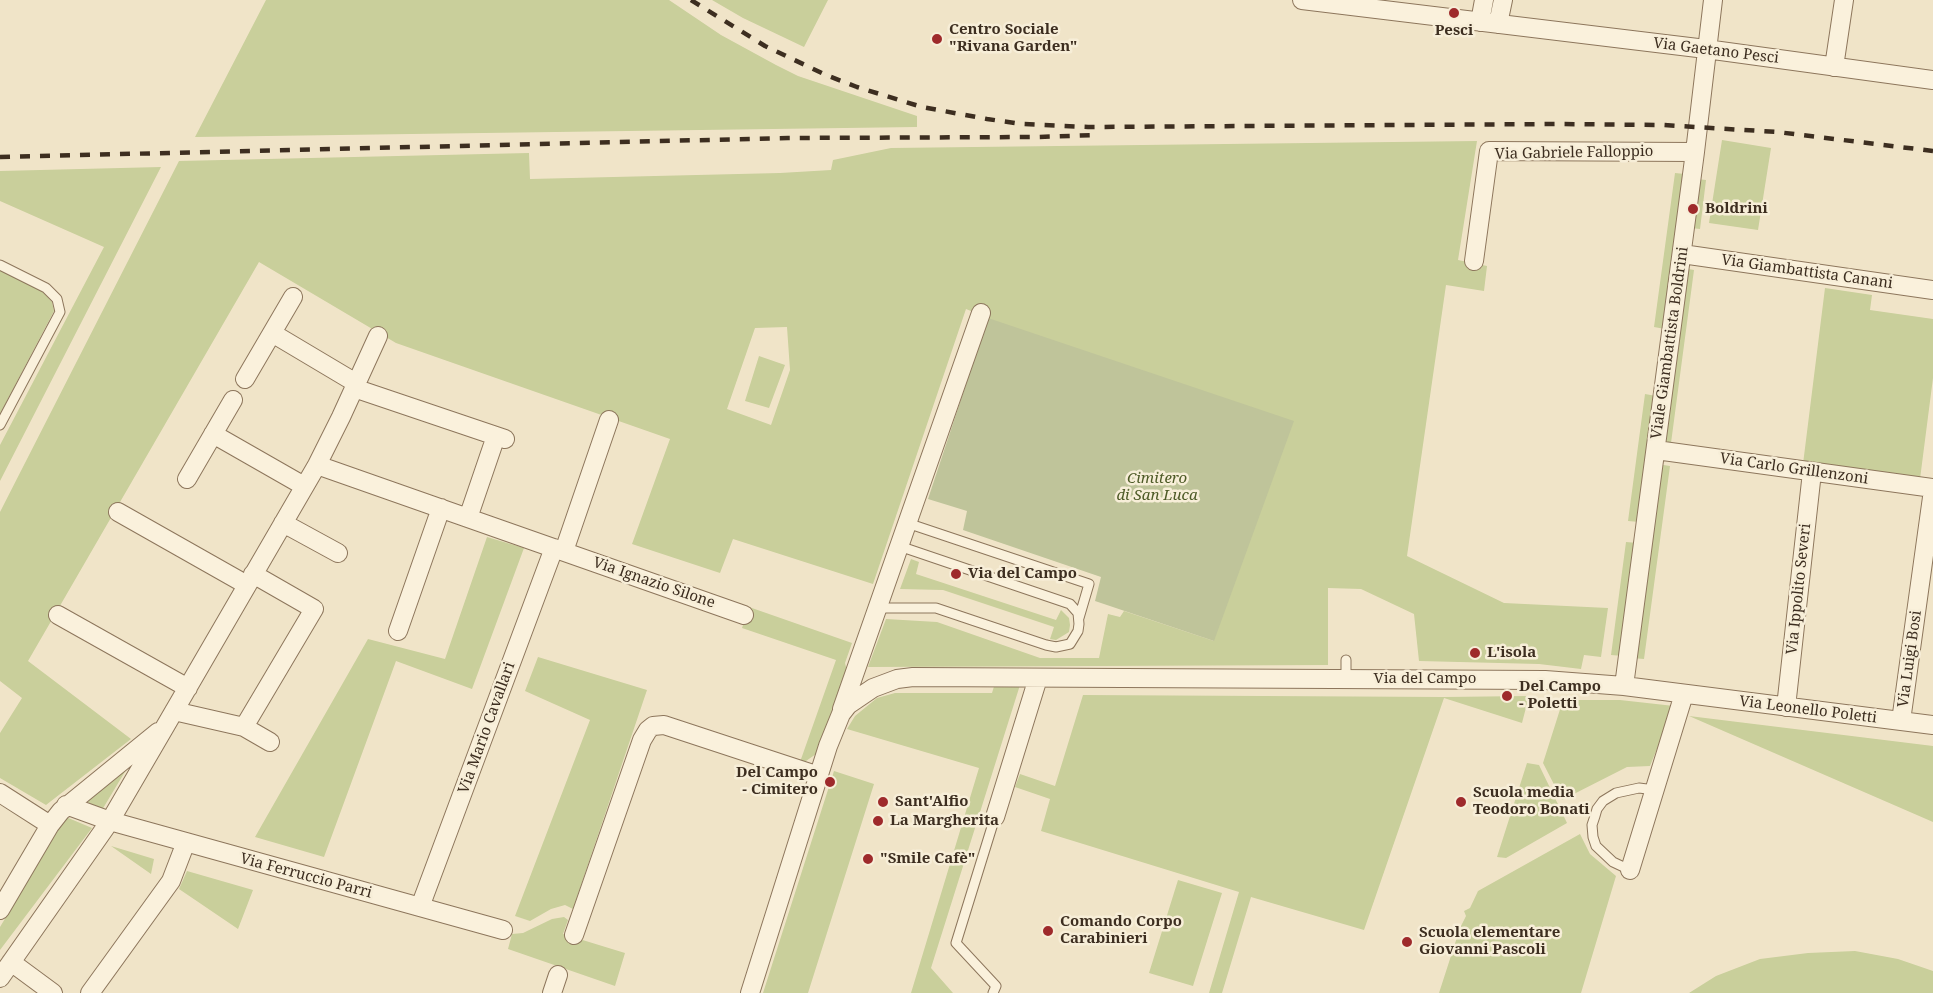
<!DOCTYPE html>
<html>
<head>
<meta charset="utf-8">
<style>
	body { margin:0 }
	canvas { display:block; background:#f0e4c8 }
</style>
</head>
<body>
<canvas width="1933" height="993"></canvas>
<script>
const g = document.querySelector('canvas').getContext('2d');
g.lineJoin = 'round';
function paint(path, color) { g.fillStyle = color; g.fill(path, 'evenodd'); }
const poly = rows => new Path2D(rows.map(r => 'M' + r).join(''));
function strokePath(path, color, width, dash) { g.strokeStyle = color; g.lineWidth = width; g.lineCap = dash ? 'butt' : 'round'; g.setLineDash(dash || []); g.stroke(path); }
function drawText(font, color, halo, rows, align = 'center') {
  g.font = font + ' "Noto Serif",serif'; g.lineWidth = 5; g.setLineDash([]); g.textBaseline = 'middle'; g.strokeStyle = halo; g.fillStyle = color; for (const [text, x, y, turn = 0] of rows) {
    g.save(); g.translate(x, y); g.rotate((+turn || 0) * Math.PI / 180); g.textAlign = isNaN(turn) ? turn : align; if (halo) g.strokeText(text, 0, 0); g.fillText(text, 0, 0); g.restore();
  }
}
const green = poly([
	[266,0,669,0,721,35,776,65,798,76,917,116,917,127,195,137],
	[712,0,828,0,804,47,743,18],
	[1722,140,1771,148,1758,230,1709,223],
	[1477,141,1458,260,1487,266,1484,291,1446,285,1407,556,1504,603,1608,608,1601,657,1584,655,1581,669,1539,664,1419,661,1414,614,1361,589,1328,588,1328,665,868,667,886,619,937,622,1040,658,1099,658,1108,614,1120,617,1124,611,1214,641,988,318,966,309,873,584,733,539,720,573,632,544,670,439,396,343,259,262,28,661,131,739,46,805,0,778,0,733,22,698,0,681,0,512,179,161,529,153,530,179,780,173,831,170,833,160,891,148],
	[787,327,790,370,771,425,727,409,755,328],
	[161,167,0,481,0,445,104,247,0,201,0,171],
	[1675,173,1685,174,1665,329,1654,327],
	[1697,179,1706,180,1700,229,1691,228],
	[1683,268,1694,270,1671,443,1660,441],
	[0,270,43,292,52,302,54,311,0,414],
	[1825,288,1872,295,1870,310,1933,319,1933,378,1920,479,1803,464],
	[759,356,785,365,769,408,745,401],
	[1645,394,1656,396,1639,522,1628,521],
	[1657,464,1670,466,1644,659,1632,658],
	[487,537,524,548,472,689,396,661,324,857,255,837,368,639,445,659],
	[1626,542,1638,543,1623,656,1611,655],
	[911,559,919,562,916,574,1056,620,1061,610,1069,618,1070,625,1069,632,1056,640,1050,639,1054,627,943,590,900,589],
	[749,607,852,643,845,663,847,671,846,680,816,754,806,761,800,762,836,660,742,628],
	[538,657,647,690,573,909,565,905,551,909,530,921,515,916,590,720,525,691],
	[995,683,1020,685,931,968,953,993,911,993,979,768,847,729,855,716,877,698,895,693,992,693],
	[1083,695,1444,697,1529,696,1522,723,1444,698,1364,930,1251,897,1222,993,1209,993,1239,892,1041,831,1050,799,1015,787,1020,774,1055,786],
	[1563,700,1620,700,1674,706,1650,766,1627,767,1562,800,1543,763],
	[1689,716,1933,746,1933,822],
	[1527,763,1539,765,1567,823,1506,858,1497,857],
	[129,765,102,810,86,801],
	[834,771,874,784,808,993,763,993],
	[66,817,92,828,0,950,0,927],
	[1580,834,1590,854,1616,876,1581,993,1439,993,1460,928,1466,916,1464,911,1470,908,1478,891],
	[111,846,154,859,151,874],
	[187,871,253,890,238,929,179,889],
	[1178,880,1222,893,1193,986,1149,973],
	[564,917,568,920,563,934,625,953,615,986,508,949,512,934,523,933,552,919],
	[1855,951,1898,959,1933,971,1933,993,1689,993,1716,976,1760,959,1808,953]
]);
const cemetery = poly([
	[988,318,1294,421,1214,641,1095,601,1101,577,963,530,967,511,928,499]
]);
const lane = poly([
	[0,265,46,288,57,299,60,312,0,425],
	[907,523,1089,584,1079,618],
	[878,608,936,608,1046,645,1056,647,1070,644,1078,631,1079,624,1078,613,1070,604,899,546],
	[1346,679,1346,660],
	[1630,870,1613,862,1596,846,1593,837,1592,825,1595,816,1597,809,1603,801,1616,793,1639,788,1655,790],
	[993,993,996,986,956,943,995,817]
]);
const street = poly([
	[1302,0,1706,49,1933,80],
	[1480,22,1484,0],
	[1498,24,1503,0],
	[1834,67,1844,0],
	[1682,254,1933,290],
	[1474,261,1489,151,1695,152],
	[272,333,356,383],
	[245,379,293,297],
	[354,388,505,439],
	[213,434,304,486],
	[1656,450,1933,488],
	[317,465,744,615],
	[187,479,233,400],
	[118,512,247,585],
	[468,518,496,436],
	[283,523,338,553],
	[564,551,609,420],
	[58,615,188,688],
	[398,631,441,508],
	[1624,686,1695,152,1713,0],
	[1786,707,1812,472],
	[842,709,981,313],
	[174,711,244,727,270,742],
	[1901,721,1933,490],
	[244,727,314,609,253,574],
	[0,793,50,825],
	[66,805,110,821,503,930],
	[995,817,1038,678],
	[1630,870,1684,694],
	[420,907,554,548],
	[0,910,50,825,61,811,158,732],
	[574,935,642,740,648,730,653,726,664,725,819,776],
	[11,962,53,993],
	[0,978,110,821,166,725,317,465,341,417,378,336],
	[90,993,171,881,186,842],
	[552,993,558,975],
	[750,993,828,746,841,714,848,705,873,688,897,679,913,677,1545,680,1624,686,1933,725]
]);
const rail = poly([
	[691,0,765,46,826,75,857,87,922,107,987,119,1022,124,1088,127,1557,124,1663,125,1777,132,1933,151],
	[0,157,788,138,1038,137,1097,135]
]);
const markers = [
	[1454,13,6,"#9e2a2b"],
	[937,39,6,"#9e2a2b"],
	[1693,209,6,"#9e2a2b"],
	[956,574,6,"#9e2a2b"],
	[1475,653,6,"#9e2a2b"],
	[1507,696,6,"#9e2a2b"],
	[830,782,6,"#9e2a2b"],
	[883,802,6,"#9e2a2b"],
	[1461,802,6,"#9e2a2b"],
	[878,821,6,"#9e2a2b"],
	[868,859,6,"#9e2a2b"],
	[1048,931,6,"#9e2a2b"],
	[1407,942,6,"#9e2a2b"]
];
const poiNames = [
	["Centro Sociale",949,30],
	["\"Rivana Garden\"",949,47],
	["Pesci",1454,31,"center"],
	["Boldrini",1705,209],
	["Via del Campo",968,574],
	["L'isola",1487,653],
	["Del Campo",1519,687],
	["- Poletti",1519,704],
	["Del Campo",818,773,"right"],
	["- Cimitero",818,790,"right"],
	["Scuola media",1473,793],
	["Teodoro Bonati",1473,810],
	["Sant'Alfio",895,802],
	["La Margherita",890,821],
	["\"Smile Cafè\"",880,859],
	["Comando Corpo",1060,922],
	["Carabinieri",1060,939],
	["Scuola elementare",1419,933],
	["Giovanni Pascoli",1419,950]
];
const streetNames = [
	["Via Gaetano Pesci",1716,51,7],
	["Via Gabriele Falloppio",1574,153,-1],
	["Via Giambattista Canani",1807,272,8],
	["Viale Giambattista Boldrini",1670,343,-82],
	["Via Carlo Grillenzoni",1794,469,8],
	["Via Ignazio Silone",654,583,19],
	["Via Ippolito Severi",1799,589,-84],
	["Via Luigi Bosi",1910,659,-82],
	["Via del Campo",1425,679],
	["Via Leonello Poletti",1808,710,7],
	["Via Mario Cavallari",487,728,-70],
	["Via Ferruccio Parri",306,876,15]
];
const parkNames = [
	["Cimitero",1157,479],
	["di San Luca",1157,496]
];
paint(green, '#c9cf9b');
paint(cemetery, '#bfc49a');
strokePath(lane, '#8d765c', 11);
strokePath(street, '#8d765c', 20);
strokePath(lane, '#faf1dc', 9);
strokePath(street, '#faf1dc', 18);
strokePath(rail, '#3d2e20', 4.5, [10, 10]);
for (const [x, y, r, color] of markers) { const dot = new Path2D(); dot.arc(x, y, r, 0, 2 * Math.PI); g.fillStyle = color; g.fill(dot); strokePath(dot, '#f7eed8', 2); }
drawText('bold 15px', '#3d2e20', '#f7eed8', poiNames, 'left');
drawText('15px', '#3d2e20', '#f7eed8', streetNames);
drawText('italic 15px', '#4d5a26', '#f7eed8', parkNames);
</script>
</body>
</html>
